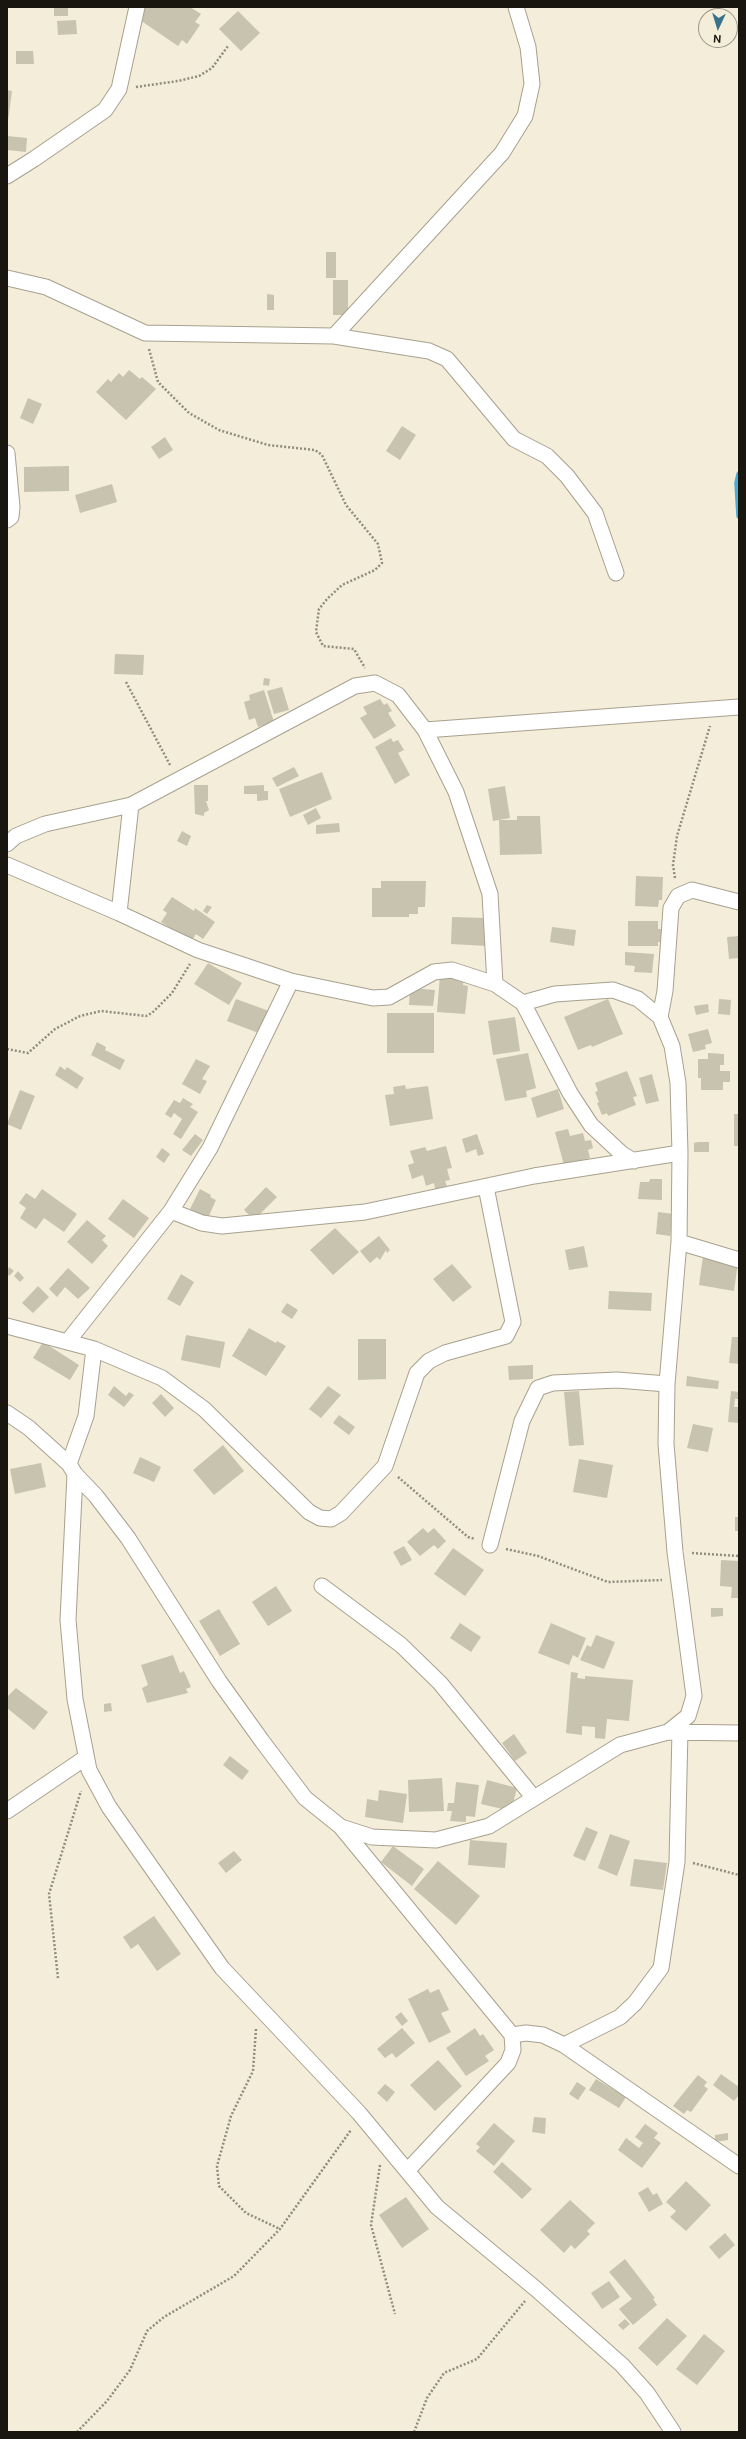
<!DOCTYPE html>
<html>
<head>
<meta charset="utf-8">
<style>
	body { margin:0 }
	#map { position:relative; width:746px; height:2439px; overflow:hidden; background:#f3edd9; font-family:"DM Sans",sans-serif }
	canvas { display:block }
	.frame { position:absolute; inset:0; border:8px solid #18160f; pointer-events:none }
	.north { position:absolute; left:698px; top:8px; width:40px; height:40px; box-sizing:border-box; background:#f3edd9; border:1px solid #9b9788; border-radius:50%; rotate:184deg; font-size:11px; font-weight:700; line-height:16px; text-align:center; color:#18160f }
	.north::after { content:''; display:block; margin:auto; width:14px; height:18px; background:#38728b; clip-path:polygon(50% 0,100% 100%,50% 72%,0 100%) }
</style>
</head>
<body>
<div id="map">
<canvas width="746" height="2439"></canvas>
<div class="frame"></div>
<div class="north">N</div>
</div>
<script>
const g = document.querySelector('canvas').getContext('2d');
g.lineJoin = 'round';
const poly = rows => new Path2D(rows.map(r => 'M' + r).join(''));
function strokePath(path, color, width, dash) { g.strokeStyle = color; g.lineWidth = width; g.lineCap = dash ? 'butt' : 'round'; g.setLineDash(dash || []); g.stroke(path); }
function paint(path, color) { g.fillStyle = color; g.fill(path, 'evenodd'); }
const stream = poly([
	[739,474,737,483,739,516]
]);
const building = poly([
	[54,7,68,7,68,16,54,16],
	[145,7,190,7,201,14,195,22,200,25,187,44,182,40,178,46,137,18],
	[238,11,260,33,241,51,219,29],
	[76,20,77,34,58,35,57,21],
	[16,51,33,51,34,64,16,64],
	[7,90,12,91,8,121,7,121],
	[7,136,27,138,26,152,7,150],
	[326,252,336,252,336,278,326,278],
	[333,280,348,280,348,315,333,315],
	[267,294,274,295,274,310,267,310],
	[129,370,140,379,142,377,156,389,126,420,96,392,108,379,111,382,119,373,123,377],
	[28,398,42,404,33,424,20,418],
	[402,426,416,435,400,460,386,451],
	[165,437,173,450,159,459,151,447],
	[69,466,69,491,24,492,24,467],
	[112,484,117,502,80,513,75,495],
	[115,654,144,655,143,675,114,674],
	[264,678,270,679,269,686,263,685],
	[282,687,289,710,274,714,267,691],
	[264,690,274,722,258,727,255,718,249,720,244,702,250,700,249,695],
	[380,699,384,705,387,703,392,711,388,713,396,726,374,739,360,718,367,714,363,707],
	[391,738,393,742,398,740,404,750,398,753,410,775,395,784,375,747],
	[294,767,299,776,277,787,272,778],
	[322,772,332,799,290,817,279,789],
	[194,785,208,785,208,801,206,801,209,810,204,813,204,816,195,814],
	[264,785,264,791,268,791,268,800,257,801,257,794,244,794,244,786],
	[505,786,510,818,493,821,488,789],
	[316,808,321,818,308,825,303,815],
	[517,816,540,816,542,854,500,855,499,820,517,820],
	[339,823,340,832,316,834,316,825],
	[182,831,191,836,187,846,177,841],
	[636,876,663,877,662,900,659,900,658,907,635,906],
	[381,881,426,881,425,907,418,907,418,914,409,914,409,917,372,917,372,888,381,888],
	[172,897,194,911,195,908,215,922,203,939,196,934,191,942,161,922,167,913,163,910],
	[207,905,212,907,207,914,203,911],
	[452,917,488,918,487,946,451,944],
	[628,921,658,921,658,929,664,929,664,942,658,942,658,946,628,946],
	[552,927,576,930,574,946,550,942],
	[739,936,739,958,729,959,727,937],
	[625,952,654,954,652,973,634,972,635,966,625,965],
	[208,963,242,983,229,1005,194,984],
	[440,975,464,977,463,985,468,986,465,1014,437,1012],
	[410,988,435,990,433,1006,409,1005],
	[236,999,269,1011,261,1034,227,1021],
	[608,999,623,1034,592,1047,591,1045,578,1050,564,1017],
	[719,999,731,1000,730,1015,718,1014],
	[708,1004,709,1012,696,1015,694,1006],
	[387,1013,434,1013,434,1053,387,1053],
	[515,1017,520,1051,493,1055,488,1021],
	[708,1029,712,1043,705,1045,706,1049,693,1052,688,1034],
	[97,1042,106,1047,105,1050,125,1060,120,1070,91,1055],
	[528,1053,536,1088,526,1091,527,1097,505,1101,496,1059],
	[708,1053,724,1054,724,1065,720,1065,720,1071,730,1071,730,1082,723,1082,723,1090,701,1090,701,1078,698,1078,698,1059,708,1059],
	[196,1059,210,1066,202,1079,207,1081,200,1094,182,1084],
	[60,1066,65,1070,67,1067,84,1078,77,1089,55,1075],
	[627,1071,637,1096,633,1097,636,1105,608,1116,607,1113,602,1115,597,1103,599,1102,595,1092,598,1091,595,1083],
	[652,1074,659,1101,646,1104,639,1078],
	[405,1085,406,1089,428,1086,433,1119,390,1126,385,1095,394,1094,393,1087],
	[558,1089,564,1109,537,1118,531,1098],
	[20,1090,35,1096,21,1130,7,1124],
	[183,1098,193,1104,190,1107,198,1112,181,1139,173,1134,182,1119,174,1113,171,1118,165,1114,174,1100,180,1103],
	[734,1114,739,1114,739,1146,734,1146],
	[568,1129,570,1136,583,1133,585,1141,591,1140,593,1148,588,1150,590,1158,564,1165,555,1132],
	[195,1134,203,1140,191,1156,182,1150],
	[477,1134,484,1154,478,1156,476,1149,466,1153,462,1139],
	[698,1142,709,1142,709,1152,694,1152,694,1143],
	[446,1146,452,1168,447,1169,450,1180,445,1181,447,1186,435,1189,434,1183,426,1186,423,1175,412,1179,408,1165,414,1163,410,1151,425,1147,427,1151],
	[162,1148,170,1154,164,1163,156,1157],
	[650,1179,662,1179,662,1200,638,1199,640,1182,649,1182],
	[266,1187,277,1197,254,1220,244,1210],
	[42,1189,77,1214,64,1232,44,1218,36,1229,20,1218,26,1208,19,1203,26,1193,35,1199],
	[200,1189,211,1195,210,1197,216,1200,208,1218,190,1209],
	[123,1199,149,1218,134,1238,108,1219],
	[658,1212,673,1214,670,1236,656,1234],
	[87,1220,106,1236,102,1240,108,1246,92,1264,67,1242],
	[335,1228,359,1252,333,1275,310,1250],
	[379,1236,390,1250,387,1253,386,1250,380,1260,377,1257,370,1263,360,1251],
	[584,1246,588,1267,569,1270,565,1250],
	[703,1256,738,1262,734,1291,699,1285],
	[452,1264,472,1287,453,1302,433,1279],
	[9,1267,14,1271,9,1276,7,1273],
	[68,1268,90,1288,78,1299,65,1287,57,1297,49,1289],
	[18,1271,24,1278,20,1282,14,1276],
	[181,1274,194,1282,180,1306,167,1299],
	[38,1286,49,1297,33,1313,22,1303],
	[609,1291,652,1293,651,1311,608,1309],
	[287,1303,298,1310,292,1319,281,1312],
	[249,1328,276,1343,277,1341,286,1346,266,1376,232,1356],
	[186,1335,225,1342,220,1368,181,1360],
	[732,1337,738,1337,739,1364,729,1363],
	[358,1339,386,1339,386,1379,358,1380],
	[43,1342,79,1365,70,1380,33,1358],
	[533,1365,533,1379,509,1380,508,1366],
	[687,1376,719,1381,718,1389,686,1386],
	[114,1386,126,1396,129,1392,134,1395,124,1407,108,1395],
	[328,1386,341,1395,321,1418,309,1409],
	[579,1391,584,1445,569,1446,564,1392],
	[731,1391,739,1392,739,1399,735,1399,734,1407,739,1407,739,1423,728,1422],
	[161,1394,174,1408,165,1417,152,1403],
	[339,1415,355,1427,349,1435,333,1423],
	[693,1424,713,1428,708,1452,687,1448],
	[223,1445,244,1471,214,1495,193,1470],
	[140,1457,161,1467,154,1482,133,1473],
	[579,1459,613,1465,607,1498,573,1492],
	[41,1463,46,1487,15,1494,10,1469],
	[735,1517,739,1517,739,1531,735,1531],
	[423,1528,428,1533,434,1528,446,1541,438,1549,434,1545,420,1556,407,1542],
	[404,1546,412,1560,401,1566,393,1552],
	[453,1548,484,1570,465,1596,434,1574],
	[721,1560,739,1561,739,1598,731,1598,732,1587,720,1586],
	[276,1586,292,1611,268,1626,252,1602],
	[711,1608,723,1608,723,1616,711,1617],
	[219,1609,240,1644,220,1656,199,1621],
	[460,1623,481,1637,471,1652,450,1638],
	[551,1623,586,1638,578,1658,573,1655,569,1665,538,1653],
	[596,1635,615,1642,604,1669,580,1660,587,1645,591,1647],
	[173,1655,180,1673,184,1671,191,1687,186,1689,188,1693,147,1703,142,1688,148,1685,141,1665],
	[571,1672,578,1673,577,1678,585,1679,585,1676,633,1680,629,1721,607,1719,605,1739,595,1738,595,1727,582,1726,582,1735,566,1733],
	[16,1688,48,1712,34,1730,7,1708,7,1697],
	[111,1703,112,1711,104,1712,104,1704],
	[514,1734,527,1753,515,1761,502,1743],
	[230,1756,249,1771,242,1780,223,1765],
	[442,1778,444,1811,409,1812,408,1780],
	[487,1780,517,1788,511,1811,481,1804],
	[456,1782,479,1785,475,1817,466,1816,466,1822,450,1821,452,1811,447,1811,448,1803,454,1803],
	[379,1790,407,1794,403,1823,365,1817,367,1799,378,1801],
	[586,1827,598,1832,585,1861,573,1856],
	[610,1834,630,1841,617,1876,598,1868],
	[470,1840,507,1843,505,1868,468,1865],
	[393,1846,424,1869,412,1886,381,1862],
	[234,1851,242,1860,226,1873,218,1863],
	[634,1859,667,1863,663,1890,630,1886],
	[438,1861,480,1896,456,1925,414,1889],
	[154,1916,181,1954,157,1971,138,1944,131,1949,123,1937],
	[428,1989,430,1993,439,1989,449,2010,441,2013,451,2032,429,2043,408,1999],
	[401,2012,408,2021,402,2026,395,2017],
	[402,2028,415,2043,396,2058,392,2053,385,2058,377,2049],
	[475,2028,480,2036,483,2034,494,2050,485,2056,489,2061,466,2076,446,2048],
	[438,2060,462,2086,435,2111,410,2085],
	[721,2074,739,2087,739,2095,734,2101,713,2085],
	[698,2075,707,2082,704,2086,708,2089,691,2112,687,2110,684,2114,673,2106],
	[596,2079,626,2097,619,2108,589,2090],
	[577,2082,586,2088,578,2100,569,2094],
	[385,2084,395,2092,387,2102,377,2093],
	[534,2117,546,2118,545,2134,532,2132],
	[494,2123,515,2141,494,2166,476,2151,480,2147,476,2144],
	[645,2124,658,2133,654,2138,661,2143,642,2168,618,2150,626,2138,639,2148,643,2143,635,2137],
	[728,2133,728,2140,715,2142,715,2135],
	[502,2162,532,2189,522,2199,493,2172],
	[686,2181,711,2205,686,2231,670,2217,676,2211,666,2202],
	[648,2187,653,2195,657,2193,663,2204,649,2212,638,2193],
	[406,2197,429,2229,402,2248,379,2215],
	[570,2200,595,2223,587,2231,590,2234,575,2249,571,2245,564,2253,540,2230],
	[725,2233,735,2245,719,2259,709,2247],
	[625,2259,655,2298,653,2299,657,2305,633,2325,619,2309,632,2299,609,2272],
	[609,2281,620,2297,602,2309,591,2293],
	[667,2318,687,2336,657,2366,638,2348],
	[625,2319,630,2324,623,2330,618,2325],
	[704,2334,725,2351,697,2385,676,2369]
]);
const path = poly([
	[136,87,178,81,199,76,212,68,228,46],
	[149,349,158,382,189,413,219,430,268,445,315,450,322,455,346,505,378,544,382,563,375,570,342,585,327,599,319,609,316,632,323,646,354,649,365,668],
	[126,682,170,765],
	[675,878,673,865,677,836,710,726],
	[7,1049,28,1053,55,1029,80,1016,101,1011,146,1016,152,1013,172,993,190,964],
	[398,1477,468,1537,475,1539],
	[506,1549,538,1556,608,1582,662,1580],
	[692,1553,739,1556],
	[693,1863,739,1875],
	[58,1978,49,1894,81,1791],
	[256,2029,253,2071,231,2116,217,2166,219,2186,246,2213,280,2229],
	[380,2165,371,2225,395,2314],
	[77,2432,107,2401,130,2370,147,2331,164,2317,234,2276,280,2229,351,2130],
	[414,2432,427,2398,444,2373,477,2359,525,2301]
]);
const street = poly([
	[7,176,34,159,105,110,119,89,137,7],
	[7,278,46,287,145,333,334,336,429,351,447,359,514,439,547,456,567,476,595,513,616,573],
	[334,336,502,153,525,116,532,84,528,47,516,7],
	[7,453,12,507,11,517,7,520],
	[425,730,739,707],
	[7,844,16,836,45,824,131,805,355,686,375,683,398,695,425,730,456,792,490,894,495,984,523,1003,570,1093,591,1125,622,1154,634,1161],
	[7,865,119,913,198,950,291,981,373,998,389,997,434,972,452,970,495,984],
	[119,913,131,805],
	[523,1003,555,994,613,990,638,999,660,1017,672,1046,678,1083,680,1153,679,1242,667,1384,666,1444,675,1552,694,1696,688,1716,668,1732],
	[660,1017,665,991,671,908,678,896,692,890,739,902],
	[171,1211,202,1223,222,1226,365,1212,534,1176,680,1153],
	[679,1242,739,1260],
	[7,1326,94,1349,162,1378,204,1409,309,1512,320,1518,331,1519,341,1513,385,1466,417,1373,429,1361,445,1353,506,1336,513,1322,486,1187],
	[68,1341,171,1211,210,1148,291,981],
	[7,1413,29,1428,69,1464,75,1474,68,1620,75,1699,89,1770,109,1807,222,1968,359,2113,437,2207,536,2289,622,2365,647,2393,673,2432],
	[69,1464,86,1416,94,1349],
	[75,1474,96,1496,128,1538,219,1681,262,1741,305,1798,341,1827,372,1837,436,1840,489,1826,620,1745,668,1732,739,1733],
	[490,1545,522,1421,538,1388,553,1383,617,1380,667,1384],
	[322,1586,401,1645,440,1683,534,1798],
	[7,1811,85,1758],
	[341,1827,512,2035,513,2050,508,2063,408,2170],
	[512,2035,526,2033,543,2035,564,2045,739,2166],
	[564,2045,620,2017,635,2003,661,1968,677,1862,680,1731]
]);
strokePath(stream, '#48add6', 5.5);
paint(building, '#c8c3af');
strokePath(street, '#a7a18f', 17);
strokePath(path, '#908c7e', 2.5, [2, 2]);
strokePath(street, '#fff', 15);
</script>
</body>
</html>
